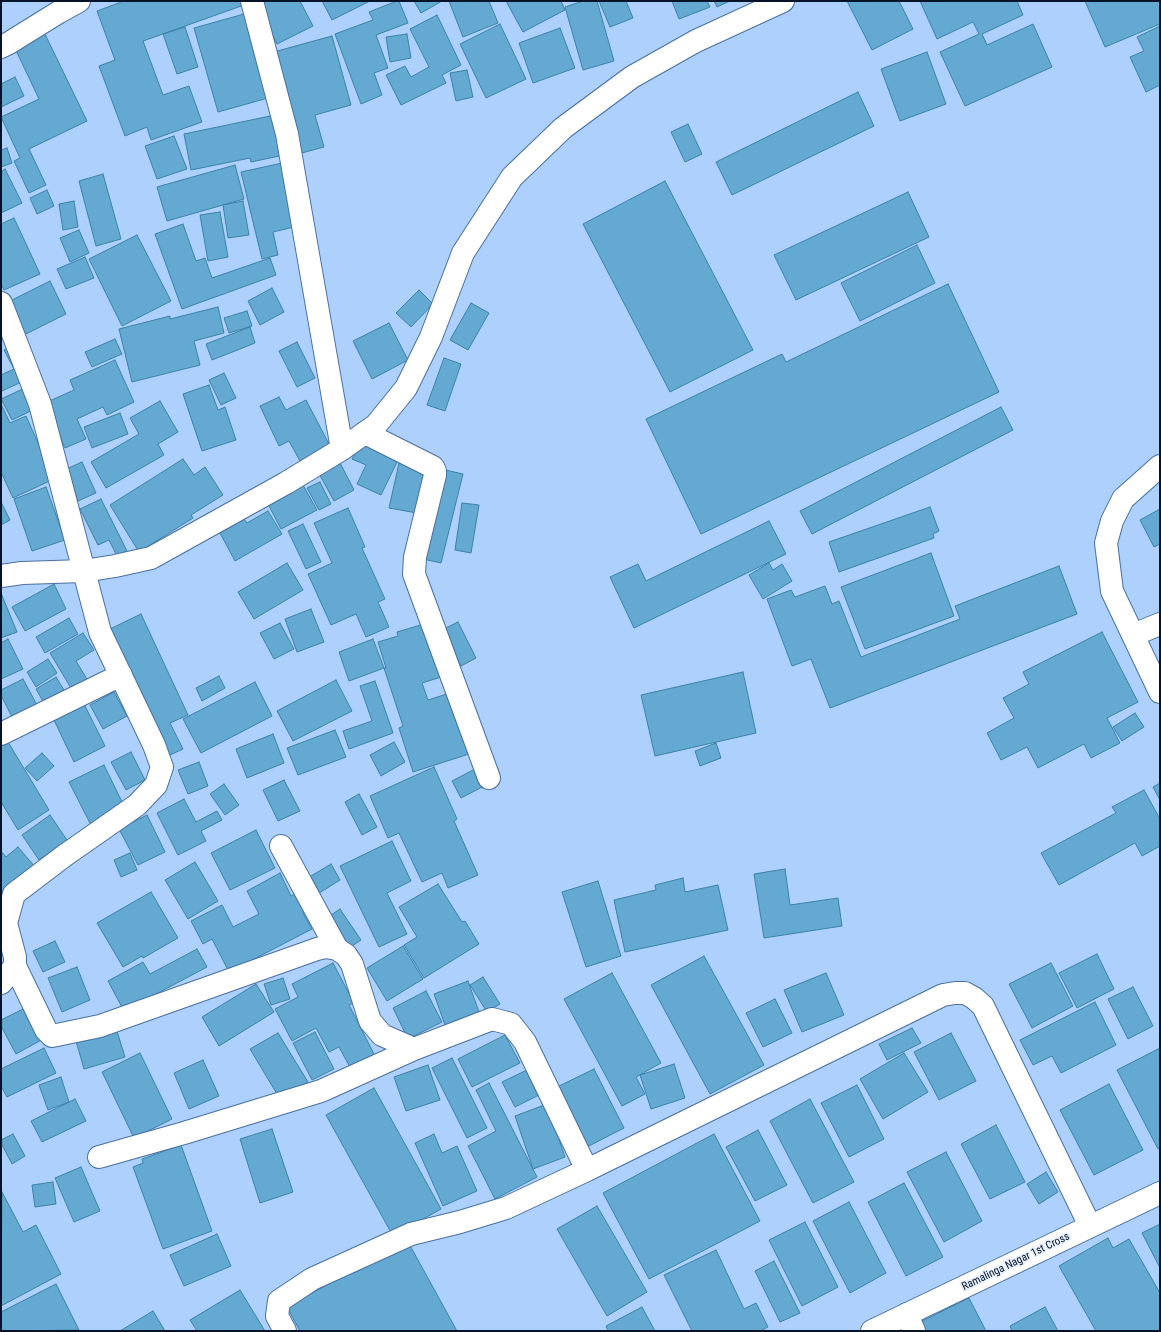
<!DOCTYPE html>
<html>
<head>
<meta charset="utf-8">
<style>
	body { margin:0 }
	#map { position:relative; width:1161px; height:1332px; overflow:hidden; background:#add0fd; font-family:"Roboto Condensed",sans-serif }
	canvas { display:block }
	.frame { position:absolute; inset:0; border:2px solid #041327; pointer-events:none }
</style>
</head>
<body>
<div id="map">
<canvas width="1161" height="1332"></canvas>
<div class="frame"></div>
</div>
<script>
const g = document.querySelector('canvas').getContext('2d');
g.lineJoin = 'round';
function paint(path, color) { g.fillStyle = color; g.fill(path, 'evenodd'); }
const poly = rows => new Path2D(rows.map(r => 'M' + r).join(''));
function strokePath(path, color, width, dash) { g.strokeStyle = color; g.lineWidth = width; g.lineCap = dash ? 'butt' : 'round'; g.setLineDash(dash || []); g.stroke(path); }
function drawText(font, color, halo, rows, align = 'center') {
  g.font = font + ' "Roboto Condensed",sans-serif'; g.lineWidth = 3.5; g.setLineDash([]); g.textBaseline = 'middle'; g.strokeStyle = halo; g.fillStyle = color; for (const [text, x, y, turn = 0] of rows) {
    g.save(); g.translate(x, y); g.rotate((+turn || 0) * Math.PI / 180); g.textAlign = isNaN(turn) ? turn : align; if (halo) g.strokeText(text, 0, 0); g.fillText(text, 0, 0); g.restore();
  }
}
const building = poly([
	[124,1,242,1,244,5,143,41,163,95,189,86,202,122,151,140,147,127,125,136,99,66,115,60,97,11,124,1],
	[267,1,300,1,313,26,277,44,257,6,267,1],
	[322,1,370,1,332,20,322,1],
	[397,1,399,1,408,23,376,35,388,68,374,73,382,95,361,104,335,34,373,20,369,12,397,1],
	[414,1,442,1,421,13,414,1],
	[449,1,489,1,498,23,463,37,449,1],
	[506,1,561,1,565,10,523,32,506,1],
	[583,1,597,1,614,61,583,70,565,7,583,1],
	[599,1,626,1,633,18,610,27,599,1],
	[672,1,707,1,710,7,679,19,672,1],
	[714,1,730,1,717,7,714,1],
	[847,1,899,1,913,29,872,50,847,1],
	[920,1,1017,1,1023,15,982,34,987,45,1033,24,1052,67,965,106,940,52,979,34,973,22,937,39,920,1],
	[1085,1,1160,1,1160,24,1105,47,1085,1],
	[244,14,268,98,218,112,194,28,244,14],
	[437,15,461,65,442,75,446,83,401,105,386,75,405,66,411,77,429,67,410,29,437,15],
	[500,24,526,79,486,98,460,44,500,24],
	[1160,26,1160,85,1146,92,1130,57,1144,51,1137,37,1160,26],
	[185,27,198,67,177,74,163,34,185,27],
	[560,28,575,68,533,83,519,43,560,28],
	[43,30,87,121,29,149,46,185,29,193,14,161,20,158,1,117,39,99,13,44,43,30],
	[407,34,411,58,390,62,386,37,407,34],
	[332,36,351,105,315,115,324,147,298,154,270,53,332,36],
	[927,52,946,104,900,121,881,69,927,52],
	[467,70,473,97,456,101,450,73,467,70],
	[15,77,24,96,1,107,1,84,15,77],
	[858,92,874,126,732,195,716,162,858,92],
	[275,115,284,155,251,162,250,158,191,170,184,134,275,115],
	[688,124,702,154,685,162,671,132,688,124],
	[174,136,187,169,157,179,145,146,174,136],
	[7,148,12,163,1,167,1,150,7,148],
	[287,162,292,181,284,183,294,227,273,232,278,255,262,259,241,172,287,162],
	[235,165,244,199,167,221,157,187,235,165],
	[5,169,22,203,1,213,1,172,5,169],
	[103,174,121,239,96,246,79,181,103,174],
	[665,181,753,350,670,392,583,224,665,181],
	[47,190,54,206,37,214,30,198,47,190],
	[908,192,929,237,796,300,774,255,908,192],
	[74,201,78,227,63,230,59,204,74,201],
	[243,201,249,235,228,238,223,205,243,201],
	[220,212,228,257,208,261,200,215,220,212],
	[14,218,40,274,4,290,1,284,1,224,14,218],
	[183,224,196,261,205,258,212,278,270,258,276,275,182,309,155,234,183,224],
	[79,230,89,253,70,262,60,238,79,230],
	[137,235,171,301,122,326,89,259,137,235],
	[917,245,935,283,860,321,841,283,917,245],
	[85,257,94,278,66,289,57,269,85,257],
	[50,281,66,314,22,336,6,303,50,281],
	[948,284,999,392,701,534,646,419,782,354,786,362,948,284],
	[272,288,284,312,260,325,248,301,272,288],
	[419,290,433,304,411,327,396,313,419,290],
	[471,303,489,313,468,350,450,340,471,303],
	[218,307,224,333,194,341,200,365,132,382,119,329,170,316,170,319,218,307],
	[247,311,252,326,229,333,224,318,247,311],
	[389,323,408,360,372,379,353,341,389,323],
	[250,327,255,343,212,360,206,344,250,327],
	[115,339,122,354,92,367,85,352,115,339],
	[297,342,315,378,297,387,279,351,297,342],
	[14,345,30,378,2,391,1,375,14,369,4,350,14,345],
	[444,358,461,364,445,411,427,405,444,358],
	[115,360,134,402,107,415,103,407,77,419,86,439,65,448,45,403,74,390,70,380,115,360],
	[224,373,236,398,221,405,209,380,224,373],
	[209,385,218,410,225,407,236,440,202,451,183,394,209,385],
	[27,387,37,408,12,420,1,399,27,387],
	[279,397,286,410,306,400,330,446,300,461,289,441,279,446,260,406,279,397],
	[160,401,178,432,158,444,164,455,106,488,91,462,139,434,130,418,160,401],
	[1,404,10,423,26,416,54,479,13,498,1,472,1,404],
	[1001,407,1013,430,812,534,800,511,1001,407],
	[120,413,128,434,92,448,84,427,120,413],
	[362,438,400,456,381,495,357,484,366,465,352,459,362,438],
	[183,459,194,475,205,467,223,495,191,515,193,518,139,552,110,505,183,459],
	[338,459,354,490,334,501,317,470,338,459],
	[82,462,96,493,78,501,64,470,82,462],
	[399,463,427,469,417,513,389,508,399,463],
	[441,469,463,474,441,563,419,558,441,469],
	[320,482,331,504,319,510,307,488,320,482],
	[303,485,317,510,281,529,268,504,303,485],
	[46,487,65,540,32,551,14,499,46,487],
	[101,499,127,551,117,556,109,540,98,545,80,509,101,499],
	[1,502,10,520,1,525,1,502],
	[462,503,479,505,471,553,455,550,462,503],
	[930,507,939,531,933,534,934,538,839,572,829,542,930,507],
	[348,508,365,547,362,548,385,599,378,602,389,627,366,637,356,614,331,625,308,574,332,563,314,523,348,508],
	[1160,509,1160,544,1154,547,1140,520,1160,509],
	[268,511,282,534,235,561,220,533,244,519,247,523,268,511],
	[769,521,786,554,634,628,610,577,638,564,646,581,769,521],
	[303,524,321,562,306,569,288,531,303,524],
	[931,553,954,616,865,649,841,587,931,553],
	[287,563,303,590,254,619,238,592,287,563],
	[769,563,773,570,782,564,792,581,763,599,749,575,769,563],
	[1059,566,1077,614,830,708,811,659,792,666,767,599,791,590,795,597,825,586,832,604,839,601,861,657,960,619,955,606,1059,566],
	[54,584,66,609,25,631,12,607,54,584],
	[1,593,17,632,1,638,1,593],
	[311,609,324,642,297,652,285,619,311,609],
	[141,614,188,715,170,723,183,749,170,755,110,629,141,614],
	[69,618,78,634,45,653,36,637,69,618],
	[458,622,476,658,461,666,442,630,458,622],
	[280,623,294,649,274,659,260,633,280,623],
	[424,624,441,677,422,683,428,700,450,693,469,754,413,772,399,728,403,726,384,668,386,668,378,642,398,636,397,632,424,624],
	[1102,632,1138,702,1107,718,1120,743,1091,758,1084,744,1038,768,1027,747,1001,760,987,733,1014,718,1003,698,1029,684,1023,672,1102,632],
	[83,633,94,650,76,661,90,684,74,693,50,653,83,633],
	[8,639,23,669,1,679,1,643,8,639],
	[373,639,384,668,349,681,339,652,373,639],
	[48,659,57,673,36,687,27,672,48,659],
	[743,672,756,733,655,756,641,695,743,672],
	[219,676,225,688,202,701,196,688,219,676],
	[56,677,64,690,44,703,36,689,56,677],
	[23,679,38,707,13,719,1,695,1,690,23,679],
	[336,680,352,711,293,741,277,711,336,680],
	[375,681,393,733,349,749,343,731,372,721,360,686,375,681],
	[255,682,272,716,201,753,183,719,255,682],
	[114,692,127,716,103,729,90,705,114,692],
	[84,704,105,746,74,762,54,720,84,704],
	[1135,713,1144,727,1122,741,1113,727,1135,713],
	[335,730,346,757,298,775,287,748,335,730],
	[273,734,284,763,247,778,236,749,273,734],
	[5,737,49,810,18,830,1,802,1,739,5,737],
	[394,742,405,762,381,776,370,755,394,742],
	[716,743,721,758,700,766,695,751,716,743],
	[131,752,145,780,126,790,111,762,131,752],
	[42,753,54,766,37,781,25,768,42,753],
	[199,762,208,786,188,794,178,770,199,762],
	[104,765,125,808,91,825,69,782,104,765],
	[434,767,457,819,454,821,478,875,448,888,442,873,422,882,399,833,388,838,370,796,434,767],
	[477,768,486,785,461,798,452,781,477,768],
	[284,780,300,811,278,821,263,790,284,780],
	[1160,783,1160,800,1153,787,1160,783],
	[224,784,239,805,225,815,210,794,224,784],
	[1144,790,1160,819,1160,846,1142,856,1135,843,1059,885,1041,853,1116,813,1112,807,1144,790],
	[359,794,377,827,362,835,345,802,359,794],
	[184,799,196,822,217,811,222,820,201,831,206,841,178,855,157,813,184,799],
	[50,815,67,840,39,860,22,835,50,815],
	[147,815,165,852,138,865,119,829,147,815],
	[256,830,275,868,230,890,211,853,256,830],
	[392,841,411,881,387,893,407,934,379,947,340,866,392,841],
	[18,847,36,868,5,894,1,889,1,851,6,857,18,847],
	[130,853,137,870,121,877,114,860,130,853],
	[195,862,218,901,188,919,165,880,195,862],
	[331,864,340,880,316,895,306,879,331,864],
	[785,869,790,905,838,898,842,926,764,938,754,874,785,869],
	[280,873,291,896,302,890,312,908,303,913,312,929,229,972,212,939,203,944,191,921,222,905,233,927,259,914,247,891,280,873],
	[683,878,685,892,718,885,728,930,625,952,614,900,656,890,655,885,683,878],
	[598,881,621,956,586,967,562,892,598,881],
	[438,884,462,922,465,921,479,944,424,978,404,945,417,937,399,907,438,884],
	[151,892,178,938,143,958,142,956,123,967,97,923,151,892],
	[340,909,361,940,346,950,325,919,340,909],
	[55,941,65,962,43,972,33,951,55,941],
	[403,946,423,979,387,1001,367,968,403,946],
	[197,949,207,967,124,1011,108,981,143,962,150,974,197,949],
	[1097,954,1114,989,1077,1008,1059,973,1097,954],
	[704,956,764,1065,710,1094,651,985,704,956],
	[333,963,354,1003,349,1005,375,1056,351,1069,339,1047,329,1052,316,1028,292,1041,275,1009,298,997,292,984,333,963],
	[1051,963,1073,1006,1032,1028,1009,984,1051,963],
	[77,967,90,1000,62,1012,48,978,77,967],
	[612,973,661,1063,636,1077,645,1094,622,1106,564,999,612,973],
	[826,973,844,1015,802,1032,784,990,826,973],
	[483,977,500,1004,487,1012,470,985,483,977],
	[283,978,290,999,271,1005,264,984,283,978],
	[468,981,479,1012,445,1025,434,994,468,981],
	[256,984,274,1012,219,1046,202,1017,256,984],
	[1133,987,1153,1026,1128,1039,1108,999,1133,987],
	[426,991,442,1022,408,1039,393,1008,426,991],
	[775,999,792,1033,763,1047,746,1013,775,999],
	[1095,1002,1116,1045,1061,1073,1052,1056,1033,1065,1020,1040,1095,1002],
	[29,1006,45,1038,16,1054,1,1026,1,1020,29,1006],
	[116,1028,125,1057,84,1069,76,1041,116,1028],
	[912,1028,921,1043,887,1060,879,1044,912,1028],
	[315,1032,334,1069,312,1080,293,1043,315,1032],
	[278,1033,308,1082,280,1099,250,1049,278,1033],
	[951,1033,976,1081,939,1100,914,1052,951,1033],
	[505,1035,520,1063,472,1087,458,1059,505,1035],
	[44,1048,56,1073,7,1097,1,1086,1,1069,44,1048],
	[1160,1048,1160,1148,1158,1149,1117,1070,1160,1048],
	[140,1053,172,1119,134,1138,102,1072,140,1053],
	[904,1053,928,1092,883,1119,860,1079,904,1053],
	[452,1058,487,1128,467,1138,432,1068,452,1058],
	[203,1060,219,1096,189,1109,174,1073,203,1060],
	[674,1064,685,1098,651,1109,640,1075,674,1064],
	[428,1065,440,1100,406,1111,394,1077,428,1065],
	[531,1068,543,1093,515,1107,502,1082,531,1068],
	[594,1069,624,1128,583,1149,553,1089,594,1069],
	[61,1077,69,1102,48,1110,39,1085,61,1077],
	[489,1083,537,1177,495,1199,468,1146,496,1131,476,1090,489,1083],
	[1109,1084,1143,1150,1094,1175,1060,1110,1109,1084],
	[857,1085,884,1139,849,1157,821,1103,857,1085],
	[374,1088,441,1209,393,1236,326,1115,374,1088],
	[75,1099,86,1121,42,1142,31,1121,75,1099],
	[810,1099,854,1182,813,1203,770,1121,810,1099],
	[547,1104,565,1157,533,1169,515,1116,547,1104],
	[996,1125,1025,1182,990,1199,961,1144,996,1125],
	[272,1129,293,1192,260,1203,240,1139,272,1129],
	[758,1130,787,1185,755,1201,726,1147,758,1130],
	[13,1134,25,1156,12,1164,1,1143,1,1140,13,1134],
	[434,1134,442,1153,457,1146,477,1191,443,1206,415,1143,434,1134],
	[714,1134,760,1221,649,1279,603,1193,714,1134],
	[181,1145,212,1231,163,1249,133,1167,143,1163,142,1159,181,1145],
	[946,1152,982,1221,944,1242,907,1172,946,1152],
	[81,1167,100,1211,74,1222,55,1178,81,1167],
	[1046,1172,1058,1192,1039,1204,1027,1184,1046,1172],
	[53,1182,56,1204,35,1207,32,1185,53,1182],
	[904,1183,943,1257,906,1276,868,1202,904,1183],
	[2,1192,23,1232,36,1225,61,1274,1,1306,2,1192],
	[849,1202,886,1273,850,1293,813,1221,849,1202],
	[597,1206,647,1292,607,1316,557,1229,597,1206],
	[805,1222,838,1287,802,1306,769,1240,805,1222],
	[1160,1224,1160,1268,1142,1233,1160,1224],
	[217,1234,231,1266,184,1286,170,1255,217,1234],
	[1108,1238,1113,1248,1129,1239,1160,1293,1160,1331,1096,1331,1059,1266,1108,1238],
	[407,1240,457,1331,300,1331,287,1307,407,1240],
	[716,1250,744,1309,756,1303,768,1327,760,1331,692,1331,664,1275,716,1250],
	[774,1261,800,1313,780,1322,755,1271,774,1261],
	[56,1284,79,1330,1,1331,1,1312,56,1284],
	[240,1290,265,1331,197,1331,190,1320,240,1290],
	[969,1298,986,1331,917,1331,914,1325,969,1298],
	[642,1307,655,1331,608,1331,606,1326,642,1307],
	[1045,1307,1058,1331,1012,1331,1010,1326,1045,1307],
	[153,1311,165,1331,120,1331,153,1311]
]);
const minor = poly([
	[252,1,287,134,342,449],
	[1,47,9,43,59,12,79,1],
	[1,303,40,404,100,632,154,745,162,767,156,785,137,805,64,856,14,894,6,923,15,957,15,966,1,983],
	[365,433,433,467,435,471,435,475,415,557,414,574,489,778],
	[1160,466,1123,499,1112,521,1106,543,1112,591,1160,692],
	[1133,635,1160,624],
	[1,734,121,675],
	[281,846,337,949],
	[15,966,46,1030,52,1036,100,1026,317,949,326,947,337,949,346,955,352,964,370,1021,382,1035,414,1049],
	[99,1157,184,1133,321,1091,414,1049,492,1019,511,1024,525,1042,587,1170,943,995,955,993,965,993,974,998,983,1006,1090,1226],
	[907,1314,914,1331],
	[285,1331,277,1316,279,1301,312,1279,411,1234,460,1222,506,1208,587,1170]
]);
const tertiary = poly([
	[1,576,22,573,84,571,115,566,151,558,286,483,342,449,376,425,406,388,431,337,463,253,512,177,563,128,632,77,696,41,783,1],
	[872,1331,1160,1193]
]);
const streetNames = [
	["Ramalinga Nagar 1st Cross",1016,1262,-26]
];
paint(building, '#63a9d1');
strokePath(building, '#3b82a7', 1);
strokePath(minor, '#4870a2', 24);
strokePath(tertiary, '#4870a2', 24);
strokePath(minor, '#fff', 22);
strokePath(tertiary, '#fff', 22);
drawText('11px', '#041327', '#e6effa', streetNames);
</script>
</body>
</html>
